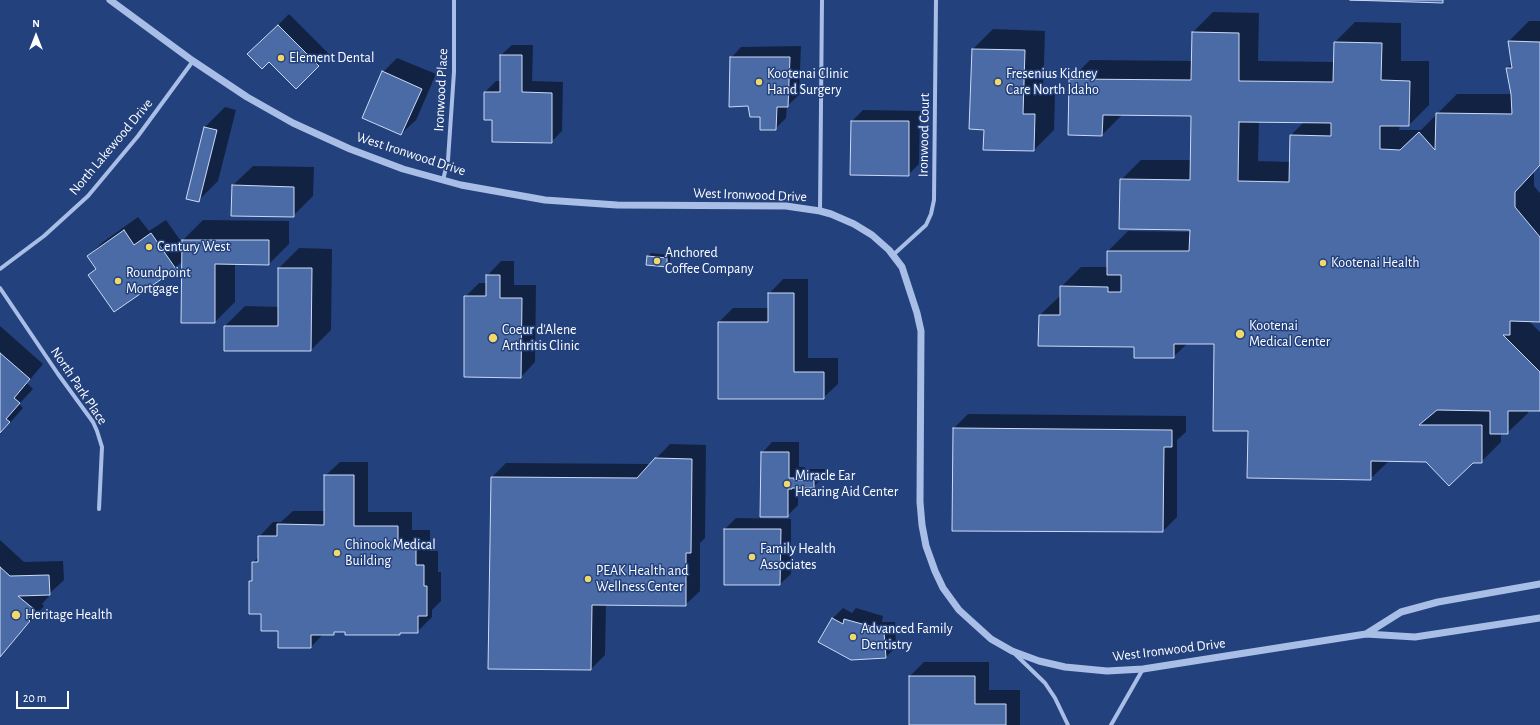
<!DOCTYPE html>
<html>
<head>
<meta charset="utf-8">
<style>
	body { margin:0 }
	#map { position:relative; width:1540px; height:725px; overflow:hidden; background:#23417d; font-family:"Alegreya Sans",sans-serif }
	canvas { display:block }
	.north { position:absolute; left:16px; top:16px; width:40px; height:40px; -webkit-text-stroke:3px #23417d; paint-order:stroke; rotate:0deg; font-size:11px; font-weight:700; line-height:16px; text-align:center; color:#fff }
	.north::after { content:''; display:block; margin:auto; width:14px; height:18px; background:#fff; clip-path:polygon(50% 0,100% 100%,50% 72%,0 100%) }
	.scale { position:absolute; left:16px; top:691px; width:53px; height:18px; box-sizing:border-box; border:2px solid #fff; border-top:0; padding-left:5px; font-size:12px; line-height:14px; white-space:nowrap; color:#fff; -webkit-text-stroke:3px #23417d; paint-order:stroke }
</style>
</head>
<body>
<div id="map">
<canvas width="1540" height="725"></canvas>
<div class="north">N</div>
<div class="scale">20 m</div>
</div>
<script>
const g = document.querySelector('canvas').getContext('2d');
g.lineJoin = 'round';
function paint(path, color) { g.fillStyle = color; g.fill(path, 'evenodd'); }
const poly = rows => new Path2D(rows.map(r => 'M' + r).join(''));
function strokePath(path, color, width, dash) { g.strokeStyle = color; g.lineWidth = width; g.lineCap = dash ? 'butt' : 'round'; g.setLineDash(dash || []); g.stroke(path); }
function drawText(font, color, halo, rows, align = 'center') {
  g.font = font + ' "Alegreya Sans",sans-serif'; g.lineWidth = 3; g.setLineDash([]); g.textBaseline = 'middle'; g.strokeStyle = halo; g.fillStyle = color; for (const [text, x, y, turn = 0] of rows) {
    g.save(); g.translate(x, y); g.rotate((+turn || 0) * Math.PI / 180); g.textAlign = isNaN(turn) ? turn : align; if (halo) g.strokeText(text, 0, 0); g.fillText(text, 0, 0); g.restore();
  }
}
const shadow = poly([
	[1213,12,1259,13,1258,61,1334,62,1335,42,1355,22,1401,23,1401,61,1429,61,1429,105,1409,125,1400,125,1399,130,1421,130,1457,94,1512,94,1507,68,1513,63,1509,41,1529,21,1540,21,1540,165,1534,171,1534,186,1540,193,1540,321,1529,321,1540,332,1540,410,1528,410,1528,413,1507,433,1501,433,1501,442,1481,462,1389,461,1370,479,1249,430,1215,343,1188,343,1173,357,1040,315,1061,295,1061,287,1081,267,1108,267,1108,251,1128,231,1190,232,1191,229,1121,180,1141,160,1191,160,1192,115,1122,115,1102,135,1070,80,1090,60,1192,61,1193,32],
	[1259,121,1304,122,1291,135,1290,162,1258,161],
	[289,14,329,54,296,88,269,61,249,54],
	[993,29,1045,31,1043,94,1055,94,1054,130,1034,150,985,129,970,128,973,49],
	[512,45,533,45,532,81,563,82,562,131,551,142,493,119,485,92,496,81,501,81,501,55],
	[801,46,799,95,787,106,786,118,775,129,749,105,731,58,741,47],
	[397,58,436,74,416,120,401,134,383,72],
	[225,107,236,110,218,181,198,201,205,127],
	[863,110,920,111,919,164,908,175,852,121],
	[253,166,314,167,313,196,293,216,232,186],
	[138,217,149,231,166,220,183,244,183,240,203,220,289,221,289,244,269,264,235,264,235,302,215,322,183,261,175,268,89,275,96,268,88,256,103,242],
	[299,248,332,249,331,330,311,350,225,326,245,306,279,307,279,268],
	[651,253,670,255,670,262,666,266,648,257],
	[501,261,514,261,514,285,536,285,535,362,521,377,465,297,479,283,487,283,487,276],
	[783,279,808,279,808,358,838,358,838,384,823,398,719,322,733,308,769,308,769,294],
	[0,326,43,364,27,383,33,389,19,404,23,408,0,434],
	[968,414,1186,416,1186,432,1177,440,1177,517,1163,531,954,428],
	[772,442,799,442,799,467,805,467,805,469,825,469,825,476,814,486,798,486,798,505,787,516,762,453],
	[670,444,706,445,705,538,700,543,700,591,685,605,606,604,605,655,591,669,489,668,492,477,506,463,651,464],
	[340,462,368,462,368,512,412,512,412,530,430,530,430,551,438,551,438,572,441,572,441,601,432,610,432,617,417,632,402,632,399,634,337,631,333,634,323,634,311,647,279,630,262,613,250,582,253,578,253,562,259,557,259,537,273,522,281,522,293,511,325,511,325,476],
	[736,518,791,519,791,574,780,584,725,529],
	[0,540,24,562,63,561,64,580,49,594,47,594,49,596,42,604,44,606,0,656],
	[843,608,852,613,856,608,883,616,882,622,895,622,896,647,885,658,832,619],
	[924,662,989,662,989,690,1020,690,1020,725,910,725,910,676]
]);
const building = poly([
	[1350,0,1443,0,1443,3,1350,0],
	[278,25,319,66,296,89,269,62,262,69,247,54,278,25],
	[1192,32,1239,33,1239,81,1333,82,1334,42,1382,43,1381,80,1410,81,1409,126,1380,126,1380,149,1400,150,1419,132,1435,150,1436,113,1512,114,1511,94,1506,68,1512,68,1508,41,1540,42,1540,165,1515,192,1515,207,1540,237,1540,322,1510,321,1510,335,1503,335,1540,372,1540,411,1508,411,1508,434,1490,434,1490,411,1437,410,1419,425,1482,425,1482,463,1473,463,1449,486,1426,462,1371,461,1371,480,1247,478,1248,431,1213,431,1214,344,1174,344,1174,358,1134,358,1134,347,1038,346,1039,315,1060,315,1060,286,1108,287,1108,292,1121,292,1121,275,1107,275,1107,251,1189,251,1190,230,1119,229,1120,179,1190,180,1191,116,1103,115,1102,136,1068,135,1069,79,1191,80,1192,32],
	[1239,122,1331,123,1331,136,1290,135,1289,182,1238,181,1239,122],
	[972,49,1025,50,1023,114,1035,114,1034,151,983,150,984,130,969,129,972,49],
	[500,55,522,55,522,92,552,93,552,143,492,142,492,120,484,120,484,92,500,92,500,55],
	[730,57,790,57,788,107,777,107,776,130,760,130,760,117,750,117,748,106,729,107,730,57],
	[382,71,422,89,401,135,362,118,382,71],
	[851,121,909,121,909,176,850,175,851,121],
	[204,127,217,130,199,202,186,199,204,127],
	[232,185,294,187,294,217,231,216,232,185],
	[124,230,134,245,151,233,176,269,114,312,88,275,96,269,87,256,124,230],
	[182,240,269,240,269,265,215,264,215,323,181,323,182,240],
	[647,256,667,258,667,267,646,265,647,256],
	[278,268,312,268,311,351,224,351,224,326,278,326,278,268],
	[486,275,500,275,500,298,522,298,521,378,464,377,464,296,486,296,486,275],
	[768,293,794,293,794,372,824,372,824,399,718,399,718,322,768,322,768,293],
	[0,353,30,379,14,398,20,403,6,419,10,422,0,433,0,353],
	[953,428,1172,430,1172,447,1164,447,1163,532,952,531,953,428],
	[761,452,789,452,789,478,794,478,794,480,814,480,814,488,792,488,792,489,788,489,788,517,760,517,761,452],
	[655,458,692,459,691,553,686,553,686,606,592,605,591,670,488,669,491,477,637,478,655,458],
	[324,475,354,475,354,526,398,526,398,544,416,544,416,565,424,565,424,586,427,586,427,616,418,616,418,633,400,633,400,635,345,635,345,632,334,632,334,635,311,635,311,648,278,648,278,631,261,631,261,614,249,614,249,581,252,581,252,562,258,562,258,536,277,536,277,524,324,525,324,475],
	[724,529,781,529,780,585,724,585,724,529],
	[0,567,10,576,49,575,50,595,18,596,35,610,28,619,30,621,0,657,0,567],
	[832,618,843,624,844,619,873,627,872,633,884,632,886,658,851,660,818,642,832,618],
	[909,676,975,676,975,704,1006,704,1006,725,909,725,909,676]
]);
const minor = poly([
	[443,180,448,160,454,72,454,0],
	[820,211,822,0],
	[893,255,926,225,931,214,934,200,936,0],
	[0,269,44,236,88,196,138,136,193,61],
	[0,288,58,374,93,422,97,431,102,447,99,509],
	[1015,654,1045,683,1055,698,1068,725],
	[1111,725,1143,669]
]);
const tertiary = poly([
	[110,0,193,61,247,97,293,123,350,149,403,169,461,185,545,200,617,205,786,206,820,211,831,214,854,224,872,235,889,250,902,267,917,313,921,331,920,502,922,525,926,546,935,571,943,588,959,610,991,639,1012,651,1039,661,1065,667,1107,671,1143,669,1366,634,1415,637,1540,618],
	[1366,634,1401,612,1438,602,1540,584]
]);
const markers = [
	[281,58,4,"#f0d86b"],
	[759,82,4,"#f0d86b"],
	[998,82,4,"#f0d86b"],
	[149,247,4,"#f0d86b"],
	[657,261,4,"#f0d86b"],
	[1323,263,4,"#f0d86b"],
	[118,281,4,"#f0d86b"],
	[1240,334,5,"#f0d86b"],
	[493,338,5,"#f0d86b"],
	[787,484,4,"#f0d86b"],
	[337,553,4,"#f0d86b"],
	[752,557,4,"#f0d86b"],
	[588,579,4,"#f0d86b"],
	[16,615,5,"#f0d86b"],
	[853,637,4,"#f0d86b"]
];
const poiNames = [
	["Element Dental",289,58],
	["Kootenai Clinic",767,74],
	["Hand Surgery",767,90],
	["Fresenius Kidney",1006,74],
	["Care North Idaho",1006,90],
	["Century West",157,247],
	["Anchored",665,253],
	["Coffee Company",665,269],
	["Kootenai Health",1331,263],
	["Roundpoint",126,273],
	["Mortgage",126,289],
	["Kootenai",1249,326],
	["Medical Center",1249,342],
	["Coeur d'Alene",502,330],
	["Arthritis Clinic",502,346],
	["Miracle Ear",795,476],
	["Hearing Aid Center",795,492],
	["Chinook Medical",345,545],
	["Building",345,561],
	["Family Health",760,549],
	["Associates",760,565],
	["PEAK Health and",596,571],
	["Wellness Center",596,587],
	["Heritage Health",25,615],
	["Advanced Family",861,629],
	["Dentistry",861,645]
];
const streetNames = [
	["Ironwood Place",441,90,-87],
	["Ironwood Court",924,135,-89],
	["North Lakewood Drive",111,147,-50],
	["West Ironwood Drive",411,154,18],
	["West Ironwood Drive",750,195,2],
	["North Park Place",79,386,56],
	["West Ironwood Drive",1169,650,-7]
];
paint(shadow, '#0007');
paint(building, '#4b6ba6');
strokePath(building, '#cbdaf5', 1);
strokePath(minor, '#a8bee6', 4);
strokePath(tertiary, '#a8bee6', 7);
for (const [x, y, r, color] of markers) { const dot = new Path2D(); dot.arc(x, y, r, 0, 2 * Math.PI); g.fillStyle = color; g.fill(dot); strokePath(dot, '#23417d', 1.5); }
drawText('14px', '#fff', '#23417d', poiNames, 'left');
drawText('14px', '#fff', '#23417d', streetNames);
</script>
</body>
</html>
